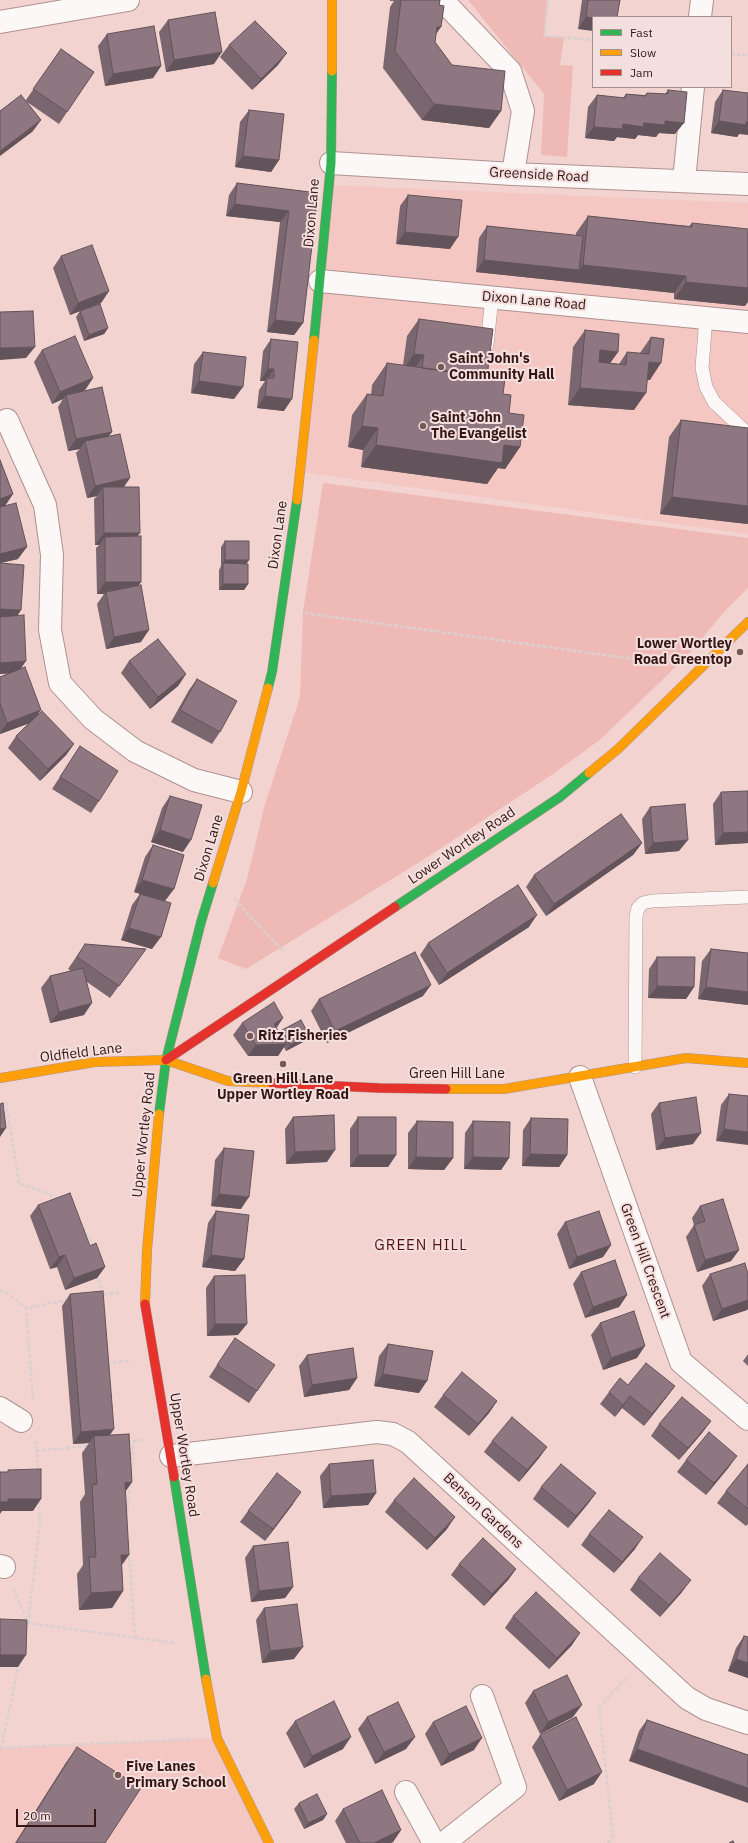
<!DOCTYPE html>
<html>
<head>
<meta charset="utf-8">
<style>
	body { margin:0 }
	#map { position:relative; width:748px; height:1843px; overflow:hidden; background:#f2d3d0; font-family:"IBM Plex Sans",sans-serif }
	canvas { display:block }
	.legend { position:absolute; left:592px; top:16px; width:140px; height:72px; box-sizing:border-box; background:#f3e0de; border:1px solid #a78f8d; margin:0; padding:5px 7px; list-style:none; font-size:12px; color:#361614 }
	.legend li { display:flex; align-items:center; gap:8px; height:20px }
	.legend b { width:20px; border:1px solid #a78f8d }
	.scale { position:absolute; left:16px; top:1809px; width:80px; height:18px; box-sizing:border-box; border:2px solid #361614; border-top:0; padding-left:5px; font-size:12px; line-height:14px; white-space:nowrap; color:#361614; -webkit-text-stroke:3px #f3e0de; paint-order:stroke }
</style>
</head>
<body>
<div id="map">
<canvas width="748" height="1843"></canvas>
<ul class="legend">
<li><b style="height:5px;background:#30b455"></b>Fast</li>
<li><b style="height:5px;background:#ff9f0a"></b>Slow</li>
<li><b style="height:5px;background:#e5322d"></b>Jam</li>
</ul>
<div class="scale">20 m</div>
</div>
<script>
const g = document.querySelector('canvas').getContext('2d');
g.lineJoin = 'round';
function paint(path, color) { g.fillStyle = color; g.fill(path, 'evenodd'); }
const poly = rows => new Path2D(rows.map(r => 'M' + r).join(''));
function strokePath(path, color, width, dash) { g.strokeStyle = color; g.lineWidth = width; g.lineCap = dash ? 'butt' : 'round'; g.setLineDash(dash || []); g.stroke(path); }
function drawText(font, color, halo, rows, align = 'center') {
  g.font = font + ' "IBM Plex Sans",sans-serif'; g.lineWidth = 4; g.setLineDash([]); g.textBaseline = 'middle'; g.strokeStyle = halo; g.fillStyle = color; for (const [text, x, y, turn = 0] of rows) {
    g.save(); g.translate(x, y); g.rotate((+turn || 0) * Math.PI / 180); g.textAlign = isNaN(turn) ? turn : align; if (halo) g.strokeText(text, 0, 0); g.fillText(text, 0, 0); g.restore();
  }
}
const built = poly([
	[329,185,748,203,748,534,301,472],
	[217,1738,269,1843,0,1843,0,1748]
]);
const green = poly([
	[468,0,548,0,544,36,564,37,560,65,573,66,567,157,541,155,544,94],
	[323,483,748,538,748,588,725,611,687,656,601,739,550,776,426,858,246,969,218,958,247,879,265,804,300,697,303,612]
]);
const path = poly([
	[548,0,544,36,593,40],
	[731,54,748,55],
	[305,613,669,664],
	[234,899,284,952],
	[6,1102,19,1183,59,1198],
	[83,1228,90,1238,92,1249],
	[97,1273,102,1295,121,1292],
	[0,1291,5,1291,26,1308],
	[107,1364,130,1360],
	[33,1400,26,1308,68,1300],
	[36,1441,38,1472],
	[127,1442,144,1440],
	[36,1451,89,1446],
	[131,1473,134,1441],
	[127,1518,130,1484],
	[128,1539,135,1639],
	[13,1589,28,1623,26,1631],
	[27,1623,174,1643],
	[28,1623,40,1523,39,1501],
	[0,1748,193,1739],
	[1,1749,19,1663],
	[608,1843,613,1836,599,1707,628,1677]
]);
const lane = poly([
	[706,317,702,368,706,387,714,402,748,434],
	[487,345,492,297],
	[635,1067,636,917,638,908,643,903,652,901,748,897]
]);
const street = poly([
	[445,0,445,3,510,71,523,111,513,174],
	[700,17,702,0],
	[0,22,128,0],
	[331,163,513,174,748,184],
	[684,181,693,87],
	[320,281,748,322],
	[7,420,45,505,52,555,50,630,60,683,93,719,135,751,194,780,241,792],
	[580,1077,681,1362,748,1419],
	[0,1408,21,1421],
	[171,1456,377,1432,393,1434,408,1442,687,1698,706,1709,748,1723],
	[0,1566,4,1567],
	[406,1792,434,1843],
	[444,1843,515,1787,482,1696]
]);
const fast = poly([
	[314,340,331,163,332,71],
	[268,688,272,672,297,500],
	[395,907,560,797,589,773],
	[159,1114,166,1060,201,922,213,883],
	[174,1477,206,1679]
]);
const slow = poly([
	[332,71,332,0],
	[297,500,314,340],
	[589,773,618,749,748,622],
	[213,883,241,792,268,688],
	[0,1078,95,1062,166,1060,228,1081,272,1083],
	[446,1089,504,1089,686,1058,748,1063],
	[145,1304,147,1250,159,1114],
	[206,1679,217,1738,269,1843]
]);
const jam = poly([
	[166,1060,395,907],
	[272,1083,379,1088,446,1089],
	[145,1304,174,1477]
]);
const wall = poly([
	[390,0,440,0,435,42,452,65,501,111,489,128,422,120,383,68,390,7,394,1,390,1],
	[582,0,620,0,578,29],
	[168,20,214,64,166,72,159,32],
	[107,34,161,66,153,78,105,86,98,46],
	[229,45,278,65,252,90,220,57],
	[61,49,94,72,59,124,27,102,41,120,32,132,26,100],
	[668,90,675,134,659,133,656,137,638,135,635,139,617,137,614,141,585,138,588,107,597,95,623,98,626,94,645,95,647,93,665,94],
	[723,90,739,134,737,137,711,133,715,102],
	[249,110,279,160,271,172,235,167,240,122],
	[237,183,318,193,303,323,294,335,267,332,280,222,226,216,229,195],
	[408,195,450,249,396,244,400,206],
	[588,216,689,226,692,223,745,306,674,299,674,293,476,272,479,238,487,226,576,236,576,233],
	[61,256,109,291,101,303,70,315,53,268],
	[80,311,108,328,104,334,84,341,76,317],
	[419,319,487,377,503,394,520,447,505,469,498,468,487,484,361,467,363,450,348,447,352,415,367,394,371,395,372,385,387,363,403,365,407,336],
	[585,330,618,352,610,363,619,364,627,352,640,353,651,337,650,380,647,380,634,410,568,405,573,347],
	[271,339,284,411,257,408,259,390,265,381,260,381,263,351],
	[42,350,93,378,85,390,82,391,109,436,124,487,137,536,141,642,106,649,97,604,104,594,97,594,96,548,99,545,95,545,94,499,97,496,87,498,76,453,80,449,68,451,58,407,63,399,52,404,34,362],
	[203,352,234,399,191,393,194,364],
	[681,420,748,428,748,524,660,514,669,437],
	[0,460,13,494,5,505,18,559,1,563,21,610,17,616,21,669,38,714,74,744,66,755,40,781,8,748,16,736,29,723,0,734,0,677,9,673,0,674],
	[225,541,246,564,248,584,244,590,219,590,219,570,221,566,221,547],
	[129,661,186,674,178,686,150,709,121,673],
	[197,679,220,732,212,744,171,722,189,690],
	[80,746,99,801,91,813,52,789],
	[721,792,748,843,715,845,713,804],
	[170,796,183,852,151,842,162,808],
	[650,807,679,851,645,854,642,819],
	[642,843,633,855,546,916,526,887,534,875],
	[153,845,165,901,152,949,121,940,132,905,140,894,134,892,145,857],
	[529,927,439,985,420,955,428,943],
	[85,944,146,949,110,998,87,982,84,1015,50,1023,41,988,50,976,71,971,68,969],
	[711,949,748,953,748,1005,698,999,702,961],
	[657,957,694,987,686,999,648,998,649,969],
	[423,996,327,1043,311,1011,319,999],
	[283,1018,276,1028,280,1034,282,1030,305,1041,286,1051,284,1047,278,1056,248,1056,233,1035,242,1023],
	[729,1094,748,1096,716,1141,721,1105],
	[659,1103,693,1144,656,1150,651,1114],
	[293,1117,327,1162,286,1164,285,1129],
	[358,1117,396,1155,388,1167,350,1167,350,1129],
	[531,1118,567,1155,559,1167,522,1166,523,1130],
	[417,1121,453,1158,444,1170,408,1169,408,1133],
	[473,1121,509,1158,501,1170,464,1169,465,1133],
	[224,1148,241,1209,211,1206,215,1160],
	[38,1205,90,1246,105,1267,97,1278,65,1290,57,1267,50,1269,30,1216],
	[700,1206,739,1250,731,1261,697,1272,686,1237,694,1225,692,1218],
	[216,1211,244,1259,235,1271,202,1267,208,1223],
	[565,1222,611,1245,603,1257,569,1269,557,1234],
	[581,1272,627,1295,619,1307,585,1318,573,1284],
	[710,1274,747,1310,713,1321,702,1286],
	[214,1276,238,1335,207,1336,206,1288],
	[70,1294,110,1435,132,1482,125,1492,122,1565,123,1591,112,1608,79,1610,77,1574,83,1565,80,1502,85,1494,82,1453,89,1443,73,1444,62,1306],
	[600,1323,637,1358,603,1370,591,1335],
	[235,1338,257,1391,249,1403,209,1377],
	[388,1344,419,1393,374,1386,379,1356],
	[748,1354,748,1366,743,1361],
	[307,1355,357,1378,349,1390,304,1397,299,1366],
	[628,1385,675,1386,666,1398,644,1426,622,1408,615,1417,600,1404,609,1392],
	[443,1395,497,1401,489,1413,469,1436,434,1407],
	[711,1421,702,1433,679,1460,651,1436,659,1424],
	[492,1441,547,1447,539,1458,519,1482,484,1452],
	[686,1460,729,1467,706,1495,677,1472],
	[329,1464,376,1493,368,1505,323,1508,320,1476],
	[748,1464,748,1524,746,1526,717,1503,726,1491],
	[541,1487,596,1493,587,1505,568,1528,533,1499],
	[394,1500,447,1529,427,1550,385,1512],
	[293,1504,265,1541,240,1522,248,1511],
	[589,1534,635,1549,614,1573,581,1545],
	[253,1546,293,1587,285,1598,251,1602,245,1558],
	[459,1564,516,1569,508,1580,484,1606,451,1575],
	[638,1578,682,1592,660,1617,630,1590],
	[264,1608,294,1659,262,1663,256,1620],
	[513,1616,572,1645,549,1669,505,1628],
	[744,1636,748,1637,748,1678,728,1671,736,1648],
	[533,1691,573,1717,540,1734,525,1703],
	[367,1717,406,1749,375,1764,358,1729],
	[647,1720,748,1755,629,1761,639,1731],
	[295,1721,343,1749,304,1768,286,1733],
	[433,1722,474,1750,441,1766,425,1734],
	[540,1735,594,1784,559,1801,532,1747],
	[77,1747,105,1843,15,1843,65,1764],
	[299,1803,327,1814,323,1820,304,1829,294,1809],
	[343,1809,401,1830,393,1842,390,1843,346,1843,335,1821]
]);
const shadedWall = poly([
	[586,17,593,18,593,31,578,29],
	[437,27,441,27,429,44],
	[222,52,214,64,166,72,174,60],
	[287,53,278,65,252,90,261,79],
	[161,66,153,78,105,86,113,74],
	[434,104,501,111,489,128,422,120],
	[41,120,32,132,0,156,0,151],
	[665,121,684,123,675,134,659,133,656,137,638,135,635,139,617,137,614,141,585,138,594,127],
	[719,121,748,122,748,135,739,134,737,137,711,133],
	[243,156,279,160,271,172,235,167],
	[235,204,289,211,280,222,226,216],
	[405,232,458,237,450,249,396,244],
	[484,260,579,270,571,282,476,272],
	[583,265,686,276,674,293,571,282],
	[686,282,748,287,748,302,745,306,674,299],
	[109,291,101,303,70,315,78,303],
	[275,320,303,323,294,335,267,332],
	[108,328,104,334,84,341,89,335],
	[35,347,26,358,0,360,0,348],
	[600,350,618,352,606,369,589,367],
	[414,354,424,355,412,372,402,371],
	[649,362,661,363,650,380,637,379],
	[268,369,274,369,267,380,267,378,265,381,260,381],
	[93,378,85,390,67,398,66,395,63,399,52,404,60,392],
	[199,381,243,387,234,399,191,393],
	[580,388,646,393,634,410,568,405],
	[265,396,292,399,284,411,257,408],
	[362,426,378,428,363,450,348,447],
	[112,432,103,444,85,441,80,449,68,451,76,439],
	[376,445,504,445,520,447,505,469,498,468,487,484,361,467],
	[130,478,122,490,103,487,97,496,87,498,95,486],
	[13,494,5,506,0,508,0,499],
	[672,497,748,506,748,524,660,514],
	[104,533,140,533,131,545,105,537,99,545,95,545],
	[27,547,18,559,0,563,0,554],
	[225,560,249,560,245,566,223,563,221,566],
	[105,582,141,582,133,594,106,592,104,594,97,594],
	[223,584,248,584,244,590,219,590],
	[0,609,21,610,13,622,0,621],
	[149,630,141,642,106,649,114,637],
	[26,661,18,673,0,674,0,663],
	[186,674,178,686,150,709,158,697],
	[41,710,33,722,0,734,0,733,7,723],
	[74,744,66,755,40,781,48,769],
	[160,830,191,840,183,852,151,842],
	[748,832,748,843,715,845,723,833],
	[688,840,679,851,645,854,653,843],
	[642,843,633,855,546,916,554,904],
	[142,880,174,889,165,901,134,892],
	[537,915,529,927,439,985,447,973],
	[129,928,161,937,152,949,121,940],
	[431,985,423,996,327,1043,335,1031],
	[657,986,694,987,686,999,648,998],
	[706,987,748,992,748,1005,698,999],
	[92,1003,84,1015,50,1023,59,1012],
	[283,1018,275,1030,274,1024],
	[309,1035,305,1041,286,1051,290,1045],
	[286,1044,278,1056,248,1056,256,1045],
	[6,1128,0,1137,0,1129],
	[724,1129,748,1132,748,1145,716,1141],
	[701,1133,693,1144,656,1150,665,1138],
	[335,1150,327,1162,286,1164,295,1152],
	[530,1154,567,1155,559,1167,522,1166],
	[358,1155,396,1155,388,1167,350,1167],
	[416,1157,453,1158,444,1170,408,1169],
	[473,1157,509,1158,501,1170,464,1169],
	[219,1194,249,1197,241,1209,211,1206],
	[611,1245,603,1257,569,1269,577,1257],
	[739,1250,731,1261,697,1272,705,1260],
	[65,1255,57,1267,50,1269,59,1257],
	[211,1255,244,1259,235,1271,202,1267],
	[105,1267,97,1278,65,1290,74,1278],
	[627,1295,619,1307,585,1318,593,1307],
	[748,1300,748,1309,747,1310,713,1321,722,1309],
	[215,1324,247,1324,238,1335,207,1336],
	[645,1346,637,1358,603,1370,611,1358],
	[383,1374,427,1381,419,1393,374,1386],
	[357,1378,349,1390,304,1397,312,1385],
	[675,1386,666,1398,644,1426,652,1414],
	[630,1396,622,1408,615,1417,623,1405],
	[497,1401,489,1413,469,1436,478,1424],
	[711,1421,702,1433,679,1460,688,1448],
	[114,1429,106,1441,94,1436,89,1443,73,1444,81,1432],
	[547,1447,539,1458,519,1482,527,1470],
	[737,1456,729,1467,706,1495,714,1483],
	[132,1482,120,1499,125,1483],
	[301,1492,293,1504,265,1541,273,1529],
	[376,1493,368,1505,323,1508,331,1496],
	[596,1493,587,1505,568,1528,576,1516],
	[8,1499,41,1499,33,1511,2,1511,0,1514,0,1502],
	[455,1517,447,1529,427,1550,435,1538],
	[643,1537,635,1549,614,1573,622,1562],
	[121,1555,129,1555,117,1572],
	[516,1569,508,1580,484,1606,492,1594],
	[691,1580,682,1592,660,1617,669,1605],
	[293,1587,285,1598,251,1602,259,1591],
	[123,1591,112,1608,79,1610,91,1593],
	[580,1633,572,1645,549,1669,557,1658],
	[303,1647,294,1659,262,1663,270,1651],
	[0,1655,26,1655,18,1667,0,1667],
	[736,1659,748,1663,748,1678,728,1671],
	[582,1705,573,1717,540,1734,548,1722],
	[351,1737,343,1749,304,1768,312,1756],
	[415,1737,406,1749,375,1764,384,1752],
	[482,1738,474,1750,441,1766,449,1754],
	[637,1749,748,1788,748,1803,629,1761],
	[602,1772,594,1784,559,1801,567,1790],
	[327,1814,323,1820,304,1829,308,1823],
	[401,1830,393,1842,390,1843,374,1843]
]);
const building = poly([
	[401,0,440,0,439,5,444,6,441,27,437,27,435,42,452,65,505,71,501,111,434,104,395,51,401,0],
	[588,0,620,0,617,17,593,17,593,18,586,17,588,0],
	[215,12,222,52,174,60,168,20,215,12],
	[255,21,287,53,261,79,229,45,255,21],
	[154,26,161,66,113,74,107,34,154,26],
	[61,49,94,72,67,112,33,89,61,49],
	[668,90,687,92,684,123,665,121,665,125,644,123,643,127,623,124,622,129,594,127,597,95,625,98,626,94,646,96,647,93,668,94,668,90],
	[723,90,748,93,748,122,746,122,746,125,719,121,723,90],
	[21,95,41,120,0,151,0,111,21,95],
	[249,110,284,114,279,160,243,156,249,110],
	[237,183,318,193,303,323,275,320,289,211,235,204,237,183],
	[408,195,462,200,458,237,405,232,408,195],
	[588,216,692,227,692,223,748,229,748,288,686,282,686,276,583,265,588,216],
	[487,226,583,236,579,270,484,260,487,226],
	[92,245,109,291,78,303,61,256,92,245],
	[100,304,108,328,89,335,80,311,100,304],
	[33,311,35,347,0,348,0,312,33,311],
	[419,319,493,329,487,377,422,368,424,355,414,354,419,319],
	[585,330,619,334,618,352,600,350,599,362,626,365,627,352,649,354,651,337,664,339,661,363,649,362,646,393,580,388,585,330],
	[75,336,93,378,60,392,42,350,75,336],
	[271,339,298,342,292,399,265,396,267,378,274,378,274,369,268,369,271,339],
	[203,352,246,357,243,387,199,381,203,352],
	[387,363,505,379,503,394,511,395,509,413,524,415,520,447,504,445,502,463,376,445,378,428,362,426,367,394,383,396,387,363],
	[102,387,112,432,76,439,66,395,102,387],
	[681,420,748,428,748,506,672,497,681,420],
	[120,434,130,478,95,486,85,441,120,434],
	[0,460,13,494,0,499,0,460],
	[103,487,139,487,140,533,104,533,103,487],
	[16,503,27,547,0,554,0,507,16,503],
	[141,536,141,582,105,582,105,537,141,536],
	[225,541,249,541,249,560,225,560,225,541],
	[0,563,24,565,21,610,0,609,0,563],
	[223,563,248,564,248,584,223,584,223,563],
	[141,585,149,630,114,637,106,592,141,585],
	[24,615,26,661,0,663,0,617,24,615],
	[158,639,186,674,158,697,129,661,158,639],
	[25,667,41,710,7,723,0,703,0,677,25,667],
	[197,679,237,701,220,732,180,710,197,679],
	[42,711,74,744,48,769,16,736,42,711],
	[80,746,118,771,99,801,60,777,80,746],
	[748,791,748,832,723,833,721,792,748,791],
	[170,796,202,805,191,840,160,830,170,796],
	[685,804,688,840,653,843,650,807,685,804],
	[621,814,642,843,554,904,534,875,621,814],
	[153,845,184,855,174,889,142,880,153,845],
	[518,885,537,915,447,973,428,943,518,885],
	[140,894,171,903,161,937,129,928,140,894],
	[85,944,146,949,119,986,77,957,85,944],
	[711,949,748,953,748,992,706,987,711,949],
	[415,952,431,985,335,1031,319,999,415,952],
	[657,957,695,957,694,987,657,986,657,957],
	[83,968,92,1003,59,1012,50,976,83,968],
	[274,1002,283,1018,274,1024,286,1044,256,1045,242,1023,274,1002],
	[301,1020,309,1035,290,1045,282,1030,301,1020],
	[729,1094,748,1096,748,1132,724,1129,729,1094],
	[696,1097,701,1133,665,1138,659,1103,696,1097],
	[3,1103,6,1128,0,1129,0,1104,3,1103],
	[334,1115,335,1150,295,1152,293,1117,334,1115],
	[358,1117,396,1117,396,1155,358,1155,358,1117],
	[531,1118,568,1119,567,1155,530,1154,531,1118],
	[417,1121,453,1122,453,1158,416,1157,417,1121],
	[473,1121,510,1122,509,1158,473,1157,473,1121],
	[224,1148,254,1151,249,1197,219,1194,224,1148],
	[70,1193,90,1246,96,1243,105,1267,74,1278,65,1255,59,1257,38,1205,70,1193],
	[723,1199,739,1250,705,1260,694,1225,705,1221,700,1206,723,1199],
	[216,1211,249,1215,244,1259,211,1255,216,1211],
	[599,1211,611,1245,577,1257,565,1222,599,1211],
	[615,1260,627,1295,593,1307,581,1272,615,1260],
	[745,1263,748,1274,748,1300,722,1309,710,1274,745,1263],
	[245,1275,247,1324,215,1324,214,1276,245,1275],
	[103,1291,114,1429,81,1432,70,1294,103,1291],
	[634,1311,645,1346,611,1358,600,1323,634,1311],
	[235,1338,275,1365,257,1391,217,1365,235,1338],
	[388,1344,433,1351,427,1381,383,1374,388,1344],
	[353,1348,357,1378,312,1385,307,1355,353,1348],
	[646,1363,675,1386,652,1414,630,1396,623,1405,609,1392,620,1378,628,1385,646,1363],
	[462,1372,497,1401,478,1424,443,1395,462,1372],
	[682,1397,711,1421,688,1448,659,1424,682,1397],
	[512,1417,547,1447,527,1470,492,1441,512,1417],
	[709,1432,737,1456,714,1483,686,1460,709,1432],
	[129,1434,132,1482,125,1483,129,1555,121,1555,123,1591,91,1593,89,1557,96,1557,92,1485,97,1484,94,1436,129,1434],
	[373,1460,376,1493,331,1496,329,1464,373,1460],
	[561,1464,596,1493,576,1516,541,1487,561,1464],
	[748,1464,748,1509,726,1491,748,1464],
	[41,1469,41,1499,8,1499,8,1502,0,1502,0,1472,8,1472,8,1470,41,1469],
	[277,1473,301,1492,273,1529,248,1511,277,1473],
	[414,1478,455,1517,435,1538,394,1500,414,1478],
	[609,1510,643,1537,622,1562,589,1534,609,1510],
	[483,1538,516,1569,492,1594,459,1564,483,1538],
	[288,1542,293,1587,259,1591,253,1546,288,1542],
	[660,1553,691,1580,669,1605,638,1578,660,1553],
	[536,1592,580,1633,557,1658,513,1616,536,1592],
	[297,1604,303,1647,270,1651,264,1608,297,1604],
	[0,1619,27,1620,26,1655,0,1655,0,1619],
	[744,1636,748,1637,748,1663,736,1659,744,1636],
	[567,1675,582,1705,548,1722,533,1691,567,1675],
	[334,1701,351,1737,312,1756,295,1721,334,1701],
	[398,1702,415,1737,384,1752,367,1717,398,1702],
	[466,1706,482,1738,449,1754,433,1722,466,1706],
	[576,1717,602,1772,567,1790,540,1735,576,1717],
	[647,1720,748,1755,748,1788,637,1749,647,1720],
	[77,1747,141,1788,105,1843,16,1843,77,1747],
	[382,1790,401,1830,374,1843,360,1843,343,1809,382,1790],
	[317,1794,327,1814,308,1823,299,1803,317,1794],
	[733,1841,734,1843,729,1843,733,1841]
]);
const markers = [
	[441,367,4,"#785856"],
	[423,426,4,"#785856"],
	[740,652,4,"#785856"],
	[250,1036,4,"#785856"],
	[283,1064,4,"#785856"],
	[118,1775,4,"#785856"]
];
const streetNames = [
	["Greenside Road",539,175,3],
	["Dixon Lane",312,213,-85],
	["Dixon Lane Road",534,301,5],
	["Dixon Lane",278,535,-82],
	["Lower Wortley Road",462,846,-34],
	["Dixon Lane",209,848,-73],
	["Oldfield Lane",81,1053,-7],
	["Green Hill Lane",457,1074],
	["Upper Wortley Road",144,1135,-84],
	["Green Hill Crescent",645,1261,70],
	["Upper Wortley Road",184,1455,81],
	["Benson Gardens",483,1511,43]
];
const poiNames = [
	["Saint John's",449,359],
	["Community Hall",449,375],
	["Saint John",431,418],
	["The Evangelist",431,434],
	["Lower Wortley",732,644,"right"],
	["Road Greentop",732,660,"right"],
	["Ritz Fisheries",258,1036],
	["Green Hill Lane",283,1079,"center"],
	["Upper Wortley Road",283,1095,"center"],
	["Five Lanes",126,1767],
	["Primary School",126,1783]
];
const neighbourhoodNames = [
	["GREEN HILL",421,1246]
];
paint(built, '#f5c7c3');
paint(green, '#efbab5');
strokePath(lane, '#ae928f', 14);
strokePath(street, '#ae928f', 24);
strokePath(fast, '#ae928f', 10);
strokePath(slow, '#ae928f', 10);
strokePath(jam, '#ae928f', 10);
strokePath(path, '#dad0d0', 2.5, [4, 2]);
strokePath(lane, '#fdf8f8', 13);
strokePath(street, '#fdf8f8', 22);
strokePath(fast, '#30b455', 9);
strokePath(slow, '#ff9f0a', 9);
strokePath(jam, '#e5322d', 9);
paint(wall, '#7a666e');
paint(shadedWall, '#63535a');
paint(building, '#8e7780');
strokePath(building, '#63535a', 1);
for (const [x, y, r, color] of markers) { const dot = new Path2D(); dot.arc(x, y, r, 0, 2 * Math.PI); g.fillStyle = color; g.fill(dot); strokePath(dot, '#f3e0de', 1.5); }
drawText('14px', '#361614', '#f3e0de', streetNames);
drawText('bold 14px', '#361614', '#f3e0de', poiNames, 'left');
g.letterSpacing = '1px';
drawText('15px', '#5a1013', '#f3e0de', neighbourhoodNames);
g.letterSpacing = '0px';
</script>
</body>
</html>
